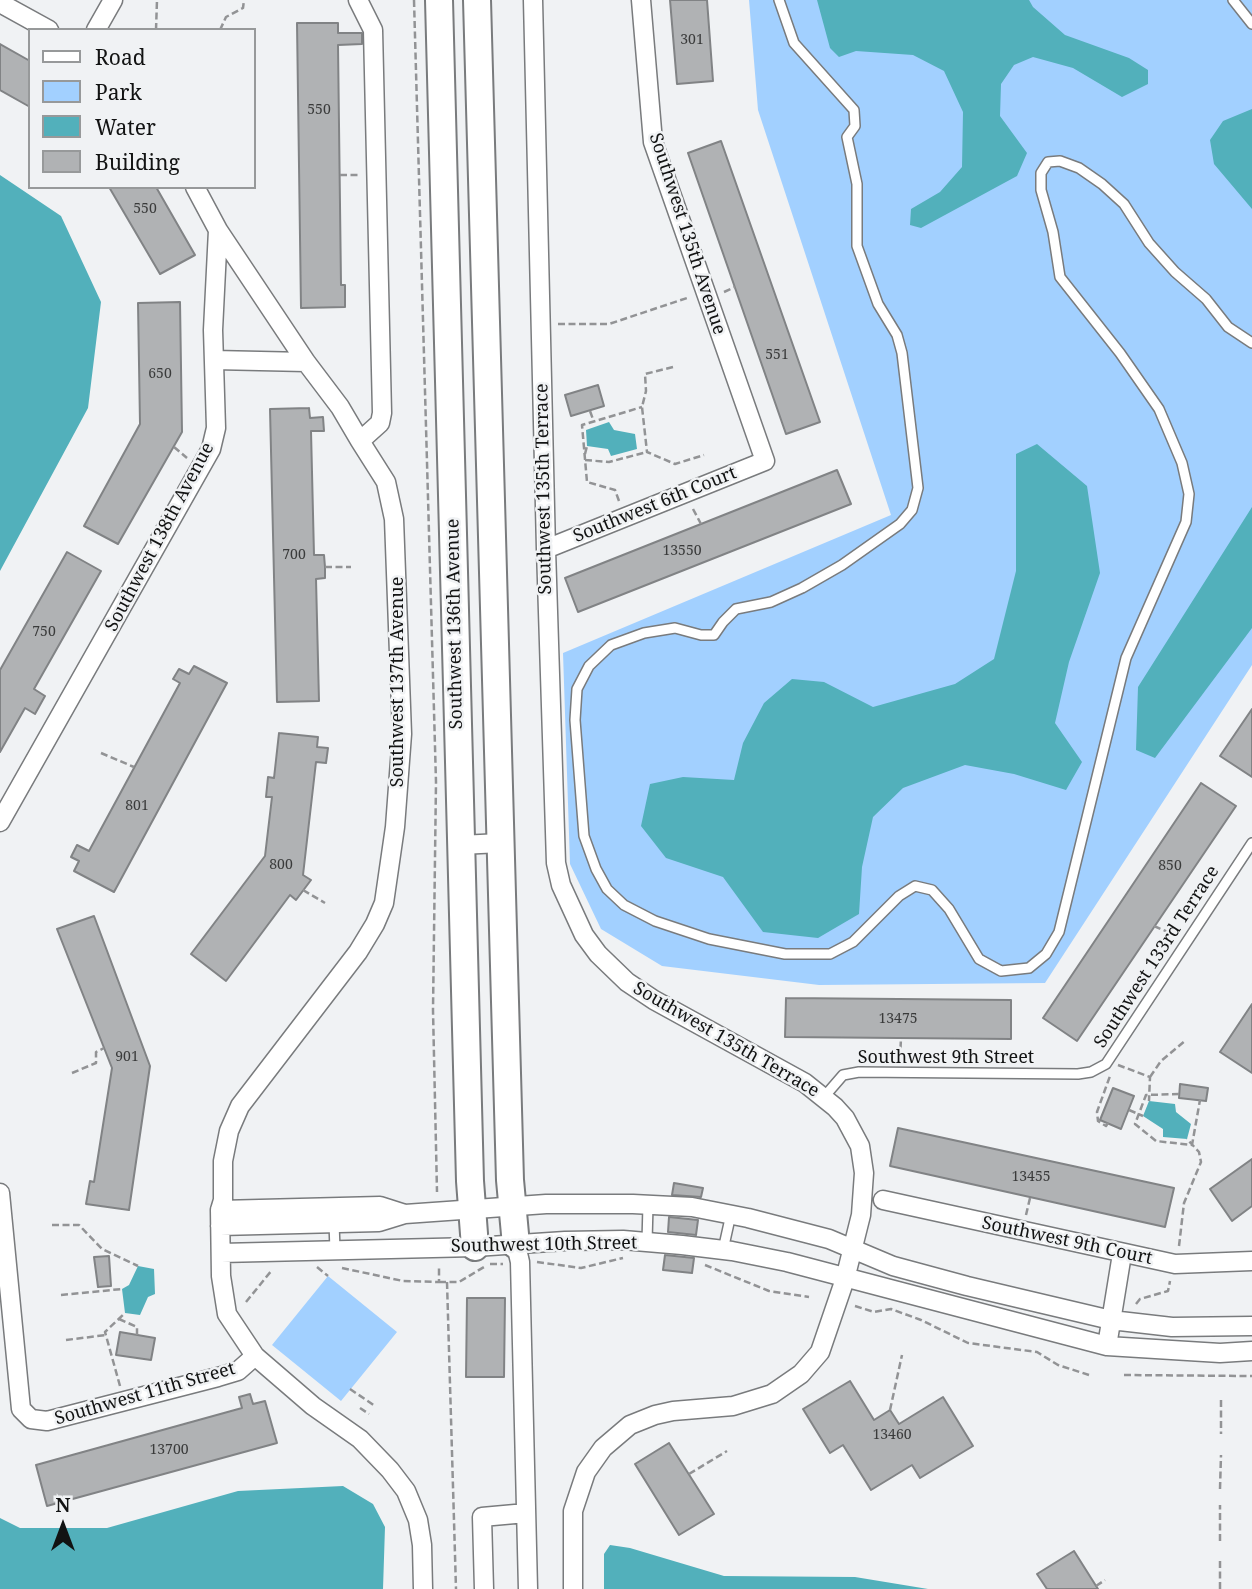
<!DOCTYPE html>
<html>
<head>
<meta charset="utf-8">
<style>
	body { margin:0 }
	#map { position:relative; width:1252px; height:1589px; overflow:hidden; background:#f0f2f4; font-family:"Noto Serif",serif }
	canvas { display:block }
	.legend { position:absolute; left:28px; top:28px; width:228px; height:161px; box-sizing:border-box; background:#f0f2f4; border:2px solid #97999a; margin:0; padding:9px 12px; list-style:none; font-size:21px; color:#121313 }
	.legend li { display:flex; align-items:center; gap:14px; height:35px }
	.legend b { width:35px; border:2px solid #97999a }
	.north { position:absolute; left:28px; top:1491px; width:70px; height:70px; -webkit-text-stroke:5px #f0f2f4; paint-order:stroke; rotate:0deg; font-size:19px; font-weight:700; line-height:28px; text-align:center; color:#121313 }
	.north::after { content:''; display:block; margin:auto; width:24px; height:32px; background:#121313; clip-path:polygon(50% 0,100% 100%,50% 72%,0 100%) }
</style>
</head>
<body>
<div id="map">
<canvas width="1252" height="1589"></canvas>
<ul class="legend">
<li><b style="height:9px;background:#fff"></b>Road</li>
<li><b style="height:19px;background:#a2d0ff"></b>Park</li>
<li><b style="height:19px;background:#52b0bb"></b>Water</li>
<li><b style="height:19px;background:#b0b2b4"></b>Building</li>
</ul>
<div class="north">N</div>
</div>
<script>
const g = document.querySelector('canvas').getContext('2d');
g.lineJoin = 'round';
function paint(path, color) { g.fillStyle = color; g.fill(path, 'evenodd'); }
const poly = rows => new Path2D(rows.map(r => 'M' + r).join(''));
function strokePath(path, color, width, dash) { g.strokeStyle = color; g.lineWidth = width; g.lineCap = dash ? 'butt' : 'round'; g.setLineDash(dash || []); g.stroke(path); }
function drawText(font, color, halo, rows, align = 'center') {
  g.font = font + ' "Noto Serif",serif'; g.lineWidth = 5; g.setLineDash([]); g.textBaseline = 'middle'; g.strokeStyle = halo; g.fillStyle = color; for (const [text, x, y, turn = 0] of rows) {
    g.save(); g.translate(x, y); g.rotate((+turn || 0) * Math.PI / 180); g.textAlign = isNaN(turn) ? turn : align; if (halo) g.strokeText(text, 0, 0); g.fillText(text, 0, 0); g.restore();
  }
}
const green = poly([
	[749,0,1252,0,1252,665,1045,983,819,985,662,966,601,929,570,864,563,653,891,515,758,110],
	[328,1276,397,1332,341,1401,272,1345]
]);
const water = poly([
	[817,0,1029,0,1033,7,1065,35,1129,58,1148,70,1148,84,1122,97,1073,68,1033,57,1014,65,1001,84,1000,116,1027,153,1017,176,921,228,910,225,911,209,940,192,962,167,963,112,944,71,913,55,856,51,839,57,830,48],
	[1252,109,1252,209,1214,164,1210,140,1223,121],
	[0,175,61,216,101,302,88,408,0,571],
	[609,422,614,430,635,434,637,449,611,456,608,449,587,446,586,430],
	[1037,444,1087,486,1100,573,1069,662,1055,723,1082,762,1066,790,1014,774,965,765,903,788,873,817,862,867,859,914,818,938,763,932,723,877,666,858,641,826,650,784,683,777,734,780,743,743,764,703,792,679,824,682,873,707,955,684,994,659,1016,571,1016,454],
	[1252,507,1252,628,1155,758,1136,750,1138,687],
	[1149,1101,1175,1104,1176,1112,1191,1124,1187,1139,1163,1137,1163,1129,1143,1116],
	[138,1266,154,1269,155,1294,148,1297,140,1315,125,1313,122,1289,129,1285],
	[343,1486,373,1504,385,1527,383,1589,0,1589,0,1518,20,1528,107,1528,238,1491],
	[610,1545,630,1548,724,1576,855,1577,928,1589,604,1589,604,1554]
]);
const building = poly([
	[670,0,707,0,713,81,677,84,670,0],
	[297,23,338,23,338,33,362,33,362,44,338,45,341,285,345,285,345,307,301,308,297,23],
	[0,44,30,61,30,107,0,90,0,44],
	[721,141,820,422,786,434,688,153,721,141],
	[109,187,156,187,195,255,160,274,109,187],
	[180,302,182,432,118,544,84,526,140,424,138,303,180,302],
	[598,385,604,406,571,416,565,395,598,385],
	[309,408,310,418,323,417,324,431,311,431,314,555,324,555,325,567,325,578,316,579,319,701,277,702,270,409,309,408],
	[837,470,851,504,578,612,565,578,837,470],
	[67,552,101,571,34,689,45,696,35,714,25,708,0,752,0,670,67,552],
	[194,666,227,683,114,892,74,871,79,861,71,857,77,845,89,851,180,683,173,679,179,669,189,674,194,666],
	[1252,709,1252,777,1220,756,1252,709],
	[279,733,318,737,317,747,328,748,326,763,316,762,303,875,311,880,296,900,290,895,226,981,191,954,265,856,272,797,266,797,268,777,274,778,279,733],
	[1201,783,1236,806,1077,1041,1043,1018,1201,783],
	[94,916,150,1066,129,1210,86,1204,90,1181,94,1182,112,1068,57,929,94,916],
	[786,998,1011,1000,1011,1039,785,1037,786,998],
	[1252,1004,1252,1073,1220,1052,1252,1004],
	[1180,1084,1208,1088,1206,1101,1179,1098,1180,1084],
	[1113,1088,1134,1096,1121,1129,1100,1120,1113,1088],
	[898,1128,1174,1188,1165,1227,890,1166,898,1128],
	[1252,1159,1252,1206,1232,1221,1210,1189,1252,1159],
	[674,1183,703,1188,701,1197,672,1195,674,1183],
	[669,1217,698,1220,696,1235,668,1232,669,1217],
	[665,1255,694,1258,692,1273,663,1270,665,1255],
	[109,1256,111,1286,98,1287,94,1257,109,1256],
	[467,1298,505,1298,504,1377,466,1377,467,1298],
	[120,1332,155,1338,151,1360,116,1355,120,1332],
	[850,1381,874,1420,890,1410,899,1424,943,1397,973,1446,920,1478,912,1465,871,1490,843,1445,830,1453,803,1409,850,1381],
	[250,1394,253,1404,265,1401,277,1443,47,1506,36,1465,242,1408,239,1397,250,1394],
	[669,1443,714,1514,679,1535,635,1464,669,1443],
	[1074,1551,1098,1589,1047,1589,1037,1574,1074,1551]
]);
const path = poly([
	[414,0,436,782,433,1010,437,1192],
	[156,30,157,0],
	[220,30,226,17,243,8,244,0],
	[340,175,359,175],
	[724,292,735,287],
	[558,324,609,324,690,297],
	[673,367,645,374,646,391,642,407,647,452,675,464,704,455],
	[590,411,594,422],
	[174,447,187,458],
	[585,454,587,446],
	[585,460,609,462,647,452],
	[619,501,615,490,587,482,582,425,642,407],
	[693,509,701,524],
	[325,567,351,567],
	[101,753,134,767],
	[303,890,325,903],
	[1154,926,1177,936],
	[900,1059,901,1038],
	[1118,1065,1150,1077,1149,1101],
	[72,1073,96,1063,96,1052,104,1048],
	[1150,1077,1161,1061,1186,1040],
	[1179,1094,1146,1095,1135,1124,1156,1141,1192,1145,1200,1100],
	[1129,1110,1143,1116],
	[1108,1123,1106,1126,1098,1121,1097,1112,1110,1076],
	[1026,1215,1030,1198],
	[52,1225,79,1225,102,1249,138,1266],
	[1179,1246,1184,1203,1201,1162,1199,1152,1187,1139],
	[537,1262,581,1268,623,1258],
	[490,1264,503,1264],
	[705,1265,769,1291,809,1297],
	[317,1267,328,1276],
	[342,1268,403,1281,439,1282,439,1265],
	[439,1282,459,1282,484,1267],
	[447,1282,456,1589],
	[61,1295,122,1289],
	[246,1302,272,1270],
	[1136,1304,1140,1299,1168,1291,1170,1281],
	[855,1306,874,1312,891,1309,921,1320,968,1343,1037,1352,1058,1365,1089,1375],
	[119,1319,137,1327,137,1335],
	[66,1340,106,1335],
	[1124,1375,1252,1376],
	[120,1386,105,1332,125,1313],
	[350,1389,375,1406],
	[1221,1400,1221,1434],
	[360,1408,369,1414],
	[890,1410,902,1355],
	[689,1474,727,1451],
	[1220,1489,1221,1455],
	[1220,1541,1220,1505],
	[1096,1586,1105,1580],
	[1220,1589,1220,1560]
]);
const lane = poly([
	[779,0,794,43,854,110,855,126,847,137,857,184,857,246,878,304,897,335,902,353,918,488,912,510,900,524,842,565,802,588,771,602,736,609,723,622,714,635,701,635,675,628,644,633,611,645,589,666,577,689,575,720,584,836,596,869,607,889,624,905,655,921,709,939,785,954,830,954,853,942,899,896,915,886,932,890,949,909,979,959,1001,971,1029,968,1046,954,1059,932,1126,658,1186,522,1189,494,1182,463,1159,409,1120,353,1060,277,1053,232,1041,190,1041,173,1048,162,1060,161,1079,168,1102,184,1124,204,1149,243,1175,272,1206,299,1228,327,1252,343],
	[1233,0,1252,24],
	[824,1097,843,1075,859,1072,1078,1074,1091,1072,1106,1064,1252,843],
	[334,1223,335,1250],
	[647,1242,648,1205],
	[723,1250,731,1214]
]);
const street = poly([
	[358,0,373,30,382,413,380,423,360,441,386,482,394,519,402,734,395,827,384,903,375,924,358,952,240,1106,229,1131,223,1161,223,1200,220,1210,221,1276,227,1314,255,1356,313,1406,360,1439,390,1470,406,1491,418,1520,422,1545,423,1589],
	[533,0,546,549,556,863,561,885,584,935,598,954,627,982,654,1000,805,1083,835,1107,845,1118,860,1146,864,1173,861,1215,845,1279,820,1352,801,1374,772,1394,733,1406,673,1411,655,1415,630,1425,603,1448,586,1472,573,1511,573,1589],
	[0,3,49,30],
	[96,30,113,0],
	[218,230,306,362,340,407,360,441],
	[214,360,306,362],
	[546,549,765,461,653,142,641,0],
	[0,822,211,449,216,428,213,330,218,230,195,187],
	[460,845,501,843],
	[0,1193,21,1409,31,1419,47,1421,218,1377,238,1371,255,1356],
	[883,1200,1175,1264,1252,1261],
	[220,1210,380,1206,405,1214],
	[220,1226,379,1222,405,1214,546,1204,633,1204,692,1207,748,1218,829,1239,893,1266,967,1286,1111,1320,1172,1327,1252,1326],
	[516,1245,520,1262,528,1589],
	[221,1253,475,1247,565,1241,623,1240,682,1245,732,1251,787,1262,1107,1346,1220,1353,1252,1351],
	[1107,1346,1122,1254],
	[484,1589,482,1517,526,1513]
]);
const secondary = poly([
	[439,0,470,1181,475,1247],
	[477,0,510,1180,516,1245]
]);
const numberNames = [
	["301",692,40],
	["550",319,110],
	["550",145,209],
	["551",777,355],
	["650",160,374],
	["13550",682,551],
	["700",294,555],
	["750",44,632],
	["801",137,806],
	["800",281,865],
	["850",1170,866],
	["13475",898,1019],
	["901",127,1057],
	["13455",1031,1177],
	["13460",892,1435],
	["13700",169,1450]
];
const streetNames = [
	["Southwest 135th Avenue",687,234,72],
	["Southwest 135th Terrace",544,489,-91],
	["Southwest 6th Court",655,505,-22],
	["Southwest 138th Avenue",160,537,-62],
	["Southwest 136th Avenue",455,624,-91],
	["Southwest 137th Avenue",398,682,-90],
	["Southwest 133rd Terrace",1157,957,-57],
	["Southwest 135th Terrace",726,1040,30],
	["Southwest 9th Street",946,1058],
	["Southwest 9th Court",1067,1241,12],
	["Southwest 10th Street",544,1245,-1],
	["Southwest 11th Street",145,1394,-16]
];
paint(green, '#a2d0ff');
paint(water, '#52b0bb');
paint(building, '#b0b2b4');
strokePath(building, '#818385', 2);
strokePath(lane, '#797b7d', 12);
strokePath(street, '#797b7d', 21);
strokePath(secondary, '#797b7d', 30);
strokePath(path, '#929395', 2.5, [7, 3.5]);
strokePath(lane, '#fff', 9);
strokePath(street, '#fff', 18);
strokePath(secondary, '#fff', 26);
drawText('14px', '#3a3b3b', null, numberNames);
drawText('18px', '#121313', '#f0f2f4', streetNames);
</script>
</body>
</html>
